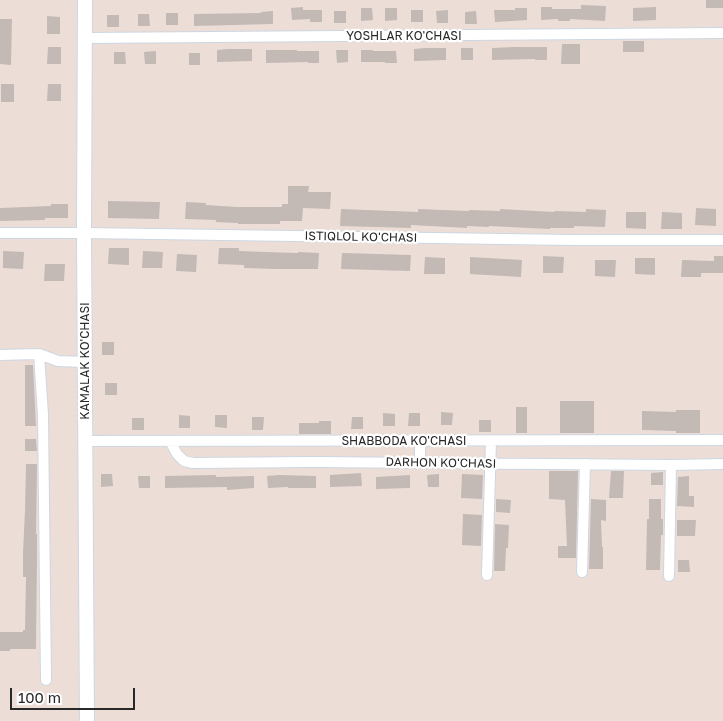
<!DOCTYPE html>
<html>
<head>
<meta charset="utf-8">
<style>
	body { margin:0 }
	#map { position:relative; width:723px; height:721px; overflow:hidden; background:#ecded7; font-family:"Golos Text",sans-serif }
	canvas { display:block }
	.scale { position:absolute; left:10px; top:688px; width:125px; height:22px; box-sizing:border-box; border:2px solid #282828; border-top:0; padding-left:6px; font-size:15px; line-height:18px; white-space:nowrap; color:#282828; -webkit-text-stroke:4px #fff; paint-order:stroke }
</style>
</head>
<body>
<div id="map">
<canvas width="723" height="721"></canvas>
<div class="scale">100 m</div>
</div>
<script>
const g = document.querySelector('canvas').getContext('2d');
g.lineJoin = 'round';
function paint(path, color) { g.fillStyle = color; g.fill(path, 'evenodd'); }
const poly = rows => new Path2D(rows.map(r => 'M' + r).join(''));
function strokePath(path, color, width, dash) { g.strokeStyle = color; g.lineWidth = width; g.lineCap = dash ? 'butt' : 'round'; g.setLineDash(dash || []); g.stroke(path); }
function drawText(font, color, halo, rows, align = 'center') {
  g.font = font + ' "Golos Text",sans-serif'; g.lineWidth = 4.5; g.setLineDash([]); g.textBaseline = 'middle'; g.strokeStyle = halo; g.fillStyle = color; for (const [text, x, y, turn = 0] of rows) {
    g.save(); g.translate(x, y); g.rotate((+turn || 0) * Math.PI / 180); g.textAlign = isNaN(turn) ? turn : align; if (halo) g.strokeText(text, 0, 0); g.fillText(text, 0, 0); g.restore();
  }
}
const building = poly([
	[706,0,723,0,723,8,706,8],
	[581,5,606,6,605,21,570,19,570,21,558,21,558,19,541,20,541,7,552,7,552,9,581,9],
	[303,7,303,10,322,10,322,22,310,22,310,19,292,20,291,8],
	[656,7,656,20,633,21,633,8],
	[361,8,372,8,373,20,361,21],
	[385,8,397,8,397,20,385,21],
	[515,8,527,8,527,20,495,22,494,10,515,10],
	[411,10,423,10,423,22,411,22],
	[448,10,448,23,437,23,436,11],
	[273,11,273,24,194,26,194,14,261,13,261,12],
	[334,11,346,11,346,23,334,23],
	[476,11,477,24,465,24,465,12],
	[166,13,178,13,178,25,166,25],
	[138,14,149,14,150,26,138,26],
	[107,15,119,15,119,27,107,27],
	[47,16,60,17,60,34,47,34],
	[0,19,12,19,11,65,0,64],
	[623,41,644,41,644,52,623,52],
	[562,44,580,44,580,64,561,64],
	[48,47,61,47,61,64,47,64],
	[514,47,547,47,547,60,535,60,535,59,492,60,492,48],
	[425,48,446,48,446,60,414,61,414,49],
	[461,48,473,48,473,60,461,60],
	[228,49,252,49,252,61,217,62,217,50],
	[266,50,297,50,297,51,319,51,319,63,308,63,308,62,266,63],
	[336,50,348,50,348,62,337,63],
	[361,50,373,50,373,51,396,51,397,63,385,63,385,62,361,62],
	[156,51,156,64,145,64,144,52],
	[114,52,125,52,126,64,114,64],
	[189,53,200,53,200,65,189,65],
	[1,84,14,84,14,102,1,102],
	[48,84,61,84,61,101,47,101],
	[288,186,309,186,308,192,331,192,330,209,303,208,302,221,280,221,280,224,238,224,238,223,216,222,216,220,185,219,186,202,206,203,206,205,237,207,282,207,282,204,288,204],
	[108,201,160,202,159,219,108,218],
	[51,204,68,204,68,218,45,218,45,220,0,221,0,208,51,206],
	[696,208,716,209,716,226,695,225],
	[341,209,418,212,418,209,469,211,469,210,500,211,500,209,554,212,555,211,586,212,586,209,606,210,605,227,574,226,574,228,550,228,550,229,489,226,489,227,467,226,467,228,411,225,411,228,340,226],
	[626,212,646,212,646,229,626,228],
	[662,212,682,213,682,229,661,229],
	[109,248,129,248,129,265,108,264],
	[219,248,239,248,239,251,265,252,298,253,298,252,319,253,318,269,276,269,244,268,244,265,218,264],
	[3,251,24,252,23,269,3,268],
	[143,251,163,252,162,268,142,268],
	[342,253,411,255,410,271,341,269],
	[177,254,197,255,196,272,176,271],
	[543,256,564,257,563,273,543,273],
	[714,256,723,256,723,273,701,273,701,277,681,277,682,260,714,261],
	[425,257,445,258,445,274,424,274],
	[470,257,522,260,521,277,470,274],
	[635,258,655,258,655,275,635,274],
	[595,260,616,260,615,277,595,276],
	[45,264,65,264,64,281,44,281],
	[102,342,114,342,114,355,102,355],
	[25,365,33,365,36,426,25,426],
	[105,383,117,383,117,395,105,395],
	[560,401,594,401,594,433,560,433],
	[516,407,527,407,527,433,516,433],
	[676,410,700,410,700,433,676,433,676,431,642,430,642,411,676,412],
	[441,412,453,413,452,425,441,425],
	[383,413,395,414,395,426,383,426],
	[409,413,420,413,420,426,408,426],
	[179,415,190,416,190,428,179,428],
	[215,415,227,415,227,428,215,427],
	[252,417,264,417,263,430,252,430],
	[352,417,363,417,363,429,351,429],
	[132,418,144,418,144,430,132,430],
	[479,420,491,420,491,432,479,432],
	[319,421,331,421,331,434,299,434,299,423,319,423],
	[25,439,36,439,37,451,25,451],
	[26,464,37,464,36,534,37,534,37,558,36,649,10,649,10,651,0,651,0,632,23,632,23,630,25,630,26,577,23,577,23,553,25,510],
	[549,471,578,471,576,558,558,558,558,546,567,546,565,500,549,499],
	[611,471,624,471,623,498,609,498],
	[663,472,663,485,651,485,651,473],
	[361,473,362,486,330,487,330,475],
	[101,474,112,474,113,486,101,487],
	[439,474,439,487,428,487,427,475],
	[462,474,483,475,482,499,461,498],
	[216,475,216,477,254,476,254,488,227,490,227,487,165,488,165,476],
	[279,475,316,476,316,488,288,488,288,487,268,488,267,476],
	[410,475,410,488,376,489,376,477],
	[138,476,150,476,150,488,139,488],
	[689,476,689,496,694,496,694,507,677,506,678,477],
	[496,499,511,500,510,513,496,512],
	[591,499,606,500,606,521,601,520,602,547,603,547,603,569,589,569],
	[649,499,661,499,661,519,663,519,663,535,661,535,660,570,646,570,647,519,649,519],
	[463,514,482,515,481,546,462,545],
	[677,520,696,520,695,536,677,536],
	[495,524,509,525,508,548,506,548,505,571,494,571],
	[678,560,689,560,690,572,678,572]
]);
const minor = poly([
	[85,38,723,33],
	[0,233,84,233,574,240,723,240],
	[39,354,43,415,46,680],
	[0,355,39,354,58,361,85,362],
	[86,441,723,440],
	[170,441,177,454,184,461,193,463,313,462,671,465,723,464],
	[420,441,420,463],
	[582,572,585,464],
	[487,575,491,441],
	[669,576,671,465]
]);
const secondary = poly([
	[85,0,84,233,87,721]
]);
const streetNames = [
	["YOSHLAR KO'CHASI",404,36],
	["ISTIQLOL KO'CHASI",361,237,1],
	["KAMALAK KO'CHASI",85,361,-90],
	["SHABBODA KO'CHASI",404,441],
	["DARHON KO'CHASI",441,463,1]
];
paint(building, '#c3b9b5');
strokePath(minor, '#cdd7e2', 12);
strokePath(secondary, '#cdd7e2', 16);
strokePath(minor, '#fff', 10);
strokePath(secondary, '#fff', 14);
drawText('12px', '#282828', '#fff', streetNames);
</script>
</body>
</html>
